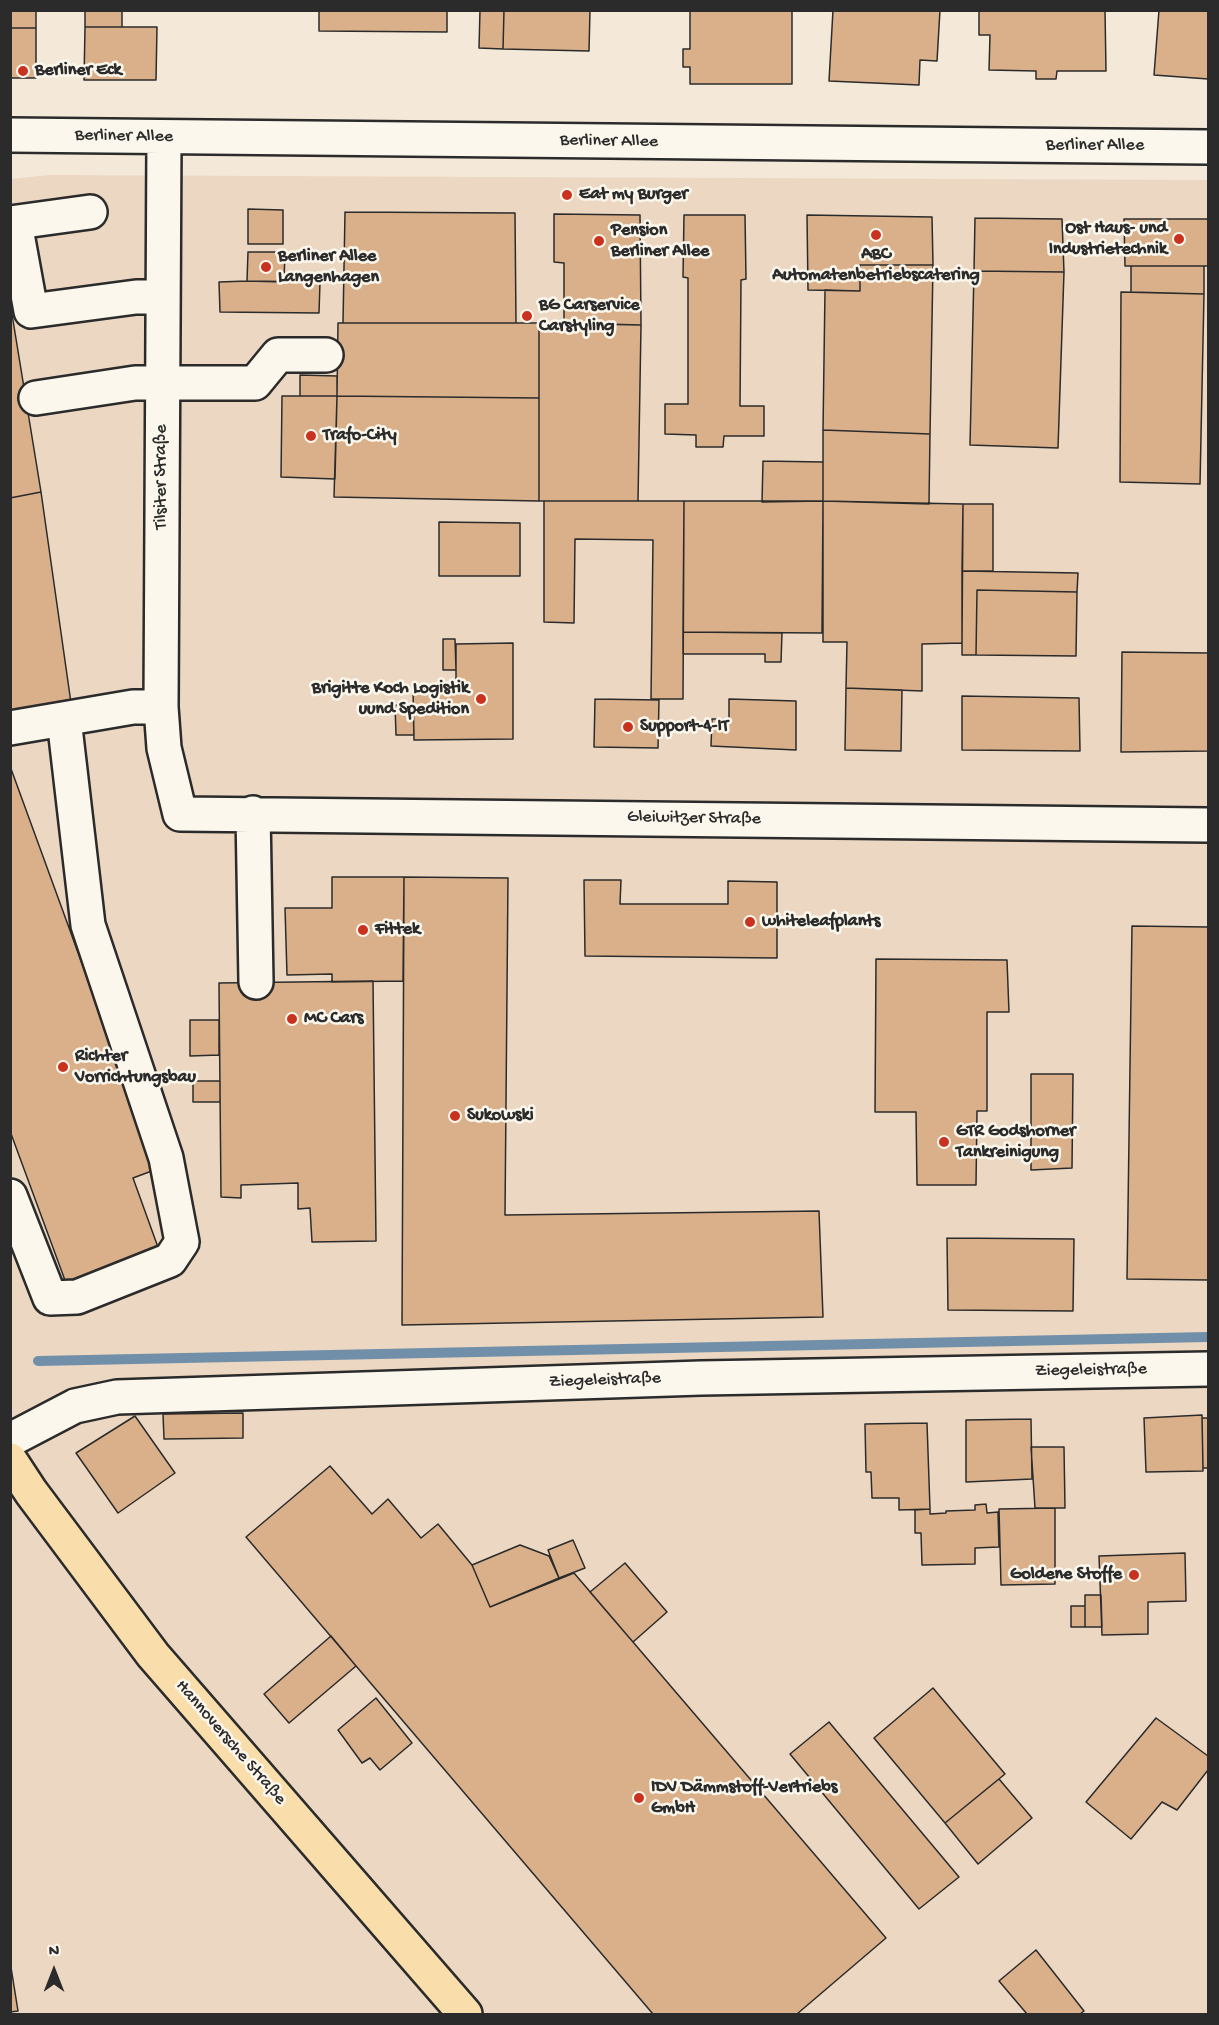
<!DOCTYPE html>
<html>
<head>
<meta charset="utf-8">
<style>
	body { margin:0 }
	#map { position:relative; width:1219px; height:2025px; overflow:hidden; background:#f4e9d9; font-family:"Gochi Hand",sans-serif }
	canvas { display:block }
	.frame { position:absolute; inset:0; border:12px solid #2b2b2b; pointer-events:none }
	.north { position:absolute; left:24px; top:1941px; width:60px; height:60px; -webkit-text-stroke:4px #fbf7ec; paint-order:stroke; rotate:0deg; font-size:16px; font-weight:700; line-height:24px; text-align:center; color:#2b2b2b }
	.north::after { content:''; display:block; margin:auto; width:21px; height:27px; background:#2b2b2b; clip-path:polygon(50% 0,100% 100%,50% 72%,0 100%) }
</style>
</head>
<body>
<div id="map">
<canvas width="1219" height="2025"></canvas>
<div class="frame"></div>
<div class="north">N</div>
</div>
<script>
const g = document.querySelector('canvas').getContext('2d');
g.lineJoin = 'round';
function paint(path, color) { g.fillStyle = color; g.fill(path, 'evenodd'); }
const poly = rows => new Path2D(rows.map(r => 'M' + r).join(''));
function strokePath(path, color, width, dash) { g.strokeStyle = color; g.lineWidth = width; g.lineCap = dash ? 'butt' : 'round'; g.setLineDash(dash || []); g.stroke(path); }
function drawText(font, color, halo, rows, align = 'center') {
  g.font = font + ' "Gochi Hand",sans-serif'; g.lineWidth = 5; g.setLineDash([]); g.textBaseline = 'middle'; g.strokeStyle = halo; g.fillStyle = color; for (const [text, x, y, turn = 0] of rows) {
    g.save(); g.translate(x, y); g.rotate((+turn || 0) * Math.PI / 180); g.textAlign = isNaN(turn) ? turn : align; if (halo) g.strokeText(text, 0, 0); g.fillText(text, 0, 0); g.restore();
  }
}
const built = poly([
	[49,175,1208,180,1208,2014,11,2014,11,179]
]);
const stream = poly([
	[38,1361,1208,1337]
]);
const building = poly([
	[10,10,36,10,36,28,10,28,10,10],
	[85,10,122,10,122,27,85,27,85,10],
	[319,10,447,10,447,32,319,31,319,10],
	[480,10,504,10,503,49,479,48,480,10],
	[504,10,590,10,589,51,503,49,504,10],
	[690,10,792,10,792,84,690,84,690,67,683,67,683,49,690,49,690,10],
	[833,10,940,10,937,61,920,60,919,85,829,81,833,10],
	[979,10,1105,10,1106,71,1057,71,1056,79,1036,79,1036,71,989,70,990,35,979,35,979,10],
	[1159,10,1208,10,1208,79,1154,75,1159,10],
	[85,27,157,27,156,80,84,80,85,27],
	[10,28,36,28,36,78,10,78,10,28],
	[248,209,283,210,283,244,248,244,248,209],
	[345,212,515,213,516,323,343,323,345,212],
	[554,214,640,215,641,325,564,323,564,263,554,262,554,214],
	[684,215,745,215,746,279,741,280,740,406,764,406,764,436,724,436,723,447,696,447,696,435,665,434,665,404,688,404,688,278,683,277,684,215],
	[807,215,932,217,933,265,860,265,860,291,808,290,807,215],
	[975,218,1062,219,1064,272,974,271,975,218],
	[1124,219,1208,219,1208,266,1125,266,1124,219],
	[248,252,285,252,284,282,247,281,248,252],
	[860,265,933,265,930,434,823,430,825,290,860,291,860,265],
	[1131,266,1204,266,1204,294,1131,292,1131,266],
	[974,271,1064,272,1058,448,970,445,974,271],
	[247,281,320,282,319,313,220,312,219,282,247,281],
	[1121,292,1204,294,1200,484,1120,482,1121,292],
	[10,302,41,492,10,498,10,302],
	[338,323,539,323,539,398,337,396,338,323],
	[539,323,641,325,638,501,539,501,539,323],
	[300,375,337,376,337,396,300,396,300,375],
	[282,396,337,396,335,479,281,477,282,396],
	[337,396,539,398,539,501,334,497,337,396],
	[823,430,930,434,929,504,823,501,823,430],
	[763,461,823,462,823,501,762,502,763,461],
	[41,492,71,703,10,712,10,498,41,492],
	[544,501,684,501,683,699,651,699,653,540,575,539,574,623,544,622,544,501],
	[684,501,823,501,822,633,683,632,684,501],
	[823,501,963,504,962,643,922,644,922,691,846,688,847,642,823,642,823,501],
	[963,504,993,504,993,571,962,571,963,504],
	[439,522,520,523,520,576,439,576,439,522],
	[962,571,1078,573,1077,592,977,590,976,655,962,655,962,571],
	[977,590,1077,592,1076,656,976,655,977,590],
	[683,632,782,633,781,662,765,662,765,654,683,654,683,632],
	[443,639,455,639,456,670,443,670,443,639],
	[513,643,513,739,414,740,413,689,456,689,456,644,513,643],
	[1122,652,1208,653,1208,751,1121,752,1122,652],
	[846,688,902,690,901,751,845,750,846,688],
	[962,696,1079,698,1080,751,962,750,962,696],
	[595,699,659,700,658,748,594,747,595,699],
	[729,699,796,701,796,750,711,746,712,719,729,719,729,699],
	[395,705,413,706,414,735,396,735,395,705],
	[10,766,157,1169,133,1178,159,1250,66,1283,10,1131,10,766],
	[332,877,404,877,403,981,332,982,332,974,287,975,285,908,332,908,332,877],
	[404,877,508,878,505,1215,819,1211,823,1317,402,1325,404,877],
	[584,880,621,880,620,904,728,904,728,881,777,882,777,958,585,956,584,880],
	[1132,926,1208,927,1208,1280,1127,1279,1132,926],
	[876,959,1007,960,1009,1012,987,1012,987,1111,977,1111,976,1185,917,1185,916,1112,875,1112,876,959],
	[373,981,376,1241,312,1242,310,1208,298,1209,298,1183,241,1185,241,1198,221,1197,219,983,373,981],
	[190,1020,219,1020,219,1055,190,1056,190,1020],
	[1031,1074,1073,1074,1072,1168,1031,1170,1031,1074],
	[193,1081,220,1081,220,1102,193,1102,193,1081],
	[947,1238,1074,1239,1073,1311,948,1310,947,1238],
	[243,1413,243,1438,164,1439,163,1414,243,1413],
	[1202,1415,1203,1471,1146,1472,1144,1418,1202,1415],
	[135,1416,175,1473,118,1513,76,1453,135,1416],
	[1202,1418,1208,1418,1208,1468,1203,1468,1202,1418],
	[1031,1419,1032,1479,966,1482,966,1420,1031,1419],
	[927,1423,930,1509,899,1510,899,1498,872,1498,871,1472,866,1472,865,1424,927,1423],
	[1031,1447,1064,1447,1065,1508,1035,1508,1031,1447],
	[330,1466,372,1514,388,1499,421,1538,438,1524,472,1565,490,1607,574,1573,886,1938,797,2014,653,2014,246,1537,330,1466],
	[986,1504,987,1513,998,1512,999,1547,975,1548,975,1564,922,1565,921,1533,915,1533,915,1510,930,1509,930,1514,946,1513,946,1511,975,1510,975,1505,986,1504],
	[1055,1508,1055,1584,1001,1585,999,1509,1055,1508],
	[573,1540,585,1568,559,1578,548,1550,573,1540],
	[520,1545,549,1556,559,1578,490,1607,472,1565,520,1545],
	[1185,1553,1186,1601,1148,1602,1148,1634,1102,1635,1099,1556,1185,1553],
	[625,1563,667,1612,633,1642,590,1592,625,1563],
	[1085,1595,1101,1595,1102,1627,1085,1627,1085,1595],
	[1071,1606,1085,1606,1085,1627,1071,1627,1071,1606],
	[331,1636,356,1666,289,1723,264,1694,331,1636],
	[933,1688,1005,1774,945,1823,874,1738,933,1688],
	[376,1698,412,1743,380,1770,370,1758,362,1763,338,1730,376,1698],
	[1156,1718,1208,1756,1208,1770,1177,1810,1162,1802,1131,1839,1086,1802,1156,1718],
	[829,1722,959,1877,919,1909,790,1754,829,1722],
	[999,1779,1032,1818,978,1864,945,1823,999,1779],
	[1036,1950,1084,2011,1080,2014,1027,2014,999,1981,1036,1950],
	[10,1961,18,2011,10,2012,10,1961]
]);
const minor = poly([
	[10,135,1208,147],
	[164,138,161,707,164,748,180,814,1208,825],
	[10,223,90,212],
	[15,223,31,311,136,297,163,297],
	[36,398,135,383,255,383,278,355,326,355],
	[10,728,133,707,161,707],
	[253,813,256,982],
	[10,1196,50,1298,77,1297,170,1260,182,1242,166,1158,88,925,64,719],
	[10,1440,75,1406,117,1397,701,1378,1208,1369]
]);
const major = poly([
	[10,1460,31,1492,153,1655,465,2014]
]);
const markers = [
	[23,71,6,"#c8321e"],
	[567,195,6,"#c8321e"],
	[876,235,6,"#c8321e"],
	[1179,239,6,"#c8321e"],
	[599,241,6,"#c8321e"],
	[266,267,6,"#c8321e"],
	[527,316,6,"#c8321e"],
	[311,436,6,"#c8321e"],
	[481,699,6,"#c8321e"],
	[628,727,6,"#c8321e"],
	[750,922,6,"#c8321e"],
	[363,930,6,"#c8321e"],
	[292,1019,6,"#c8321e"],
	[63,1067,6,"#c8321e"],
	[455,1116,6,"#c8321e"],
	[944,1142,6,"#c8321e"],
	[1134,1575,6,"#c8321e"],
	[639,1798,6,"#c8321e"]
];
const poiNames = [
	["Berliner Eck",35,71],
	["Eat my Burger",579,195],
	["Ost Haus- und",1167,229,"right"],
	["Industrietechnik",1167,250,"right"],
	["Pension",611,231],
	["Berliner Allee",611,252],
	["ABC",876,255,"center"],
	["Automatenbetriebscatering",876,276,"center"],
	["Berliner Allee",278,257],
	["Langenhagen",278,278],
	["BG Carservice",539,306],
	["Carstyling",539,327],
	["Trafo-City",323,436],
	["Brigitte Koch Logistik",469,689,"right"],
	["uund Spedition",469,710,"right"],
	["Support-4-IT",640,727],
	["whiteleafplants",762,922],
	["Fittek",375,930],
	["MC Cars",304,1019],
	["Richter",75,1057],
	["Vorrichtungsbau",75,1078],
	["Sukowski",467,1116],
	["GTR Godshorner",956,1132],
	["Tankreinigung",956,1153],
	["Goldene Stoffe",1122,1575,"right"],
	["IDV Dämmstoff-Vertriebs",651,1788],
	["GmbH",651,1809]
];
const streetNames = [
	["Berliner Allee",124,137,1],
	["Berliner Allee",609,142,1],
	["Berliner Allee",1095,146],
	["Tilsiter Straße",162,477,-90],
	["Gleiwitzer Straße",694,819,1],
	["Ziegeleistraße",1091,1371,-1],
	["Ziegeleistraße",605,1381,-2],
	["Hannoversche Straße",230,1743,49]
];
paint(built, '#ecd8c2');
strokePath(stream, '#728faa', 10);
paint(building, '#dab08b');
strokePath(building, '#2b2b2b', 1.5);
strokePath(minor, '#2b2b2b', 38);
strokePath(major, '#2b2b2b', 38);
strokePath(minor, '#fbf7ec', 33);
strokePath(major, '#f9deab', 33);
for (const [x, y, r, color] of markers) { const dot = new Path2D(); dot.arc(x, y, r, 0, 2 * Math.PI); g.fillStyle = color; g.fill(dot); strokePath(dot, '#fbf7ec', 2); }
drawText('bold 18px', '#2b2b2b', '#fbf7ec', poiNames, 'left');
drawText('18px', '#2b2b2b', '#fbf7ec', streetNames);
</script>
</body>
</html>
